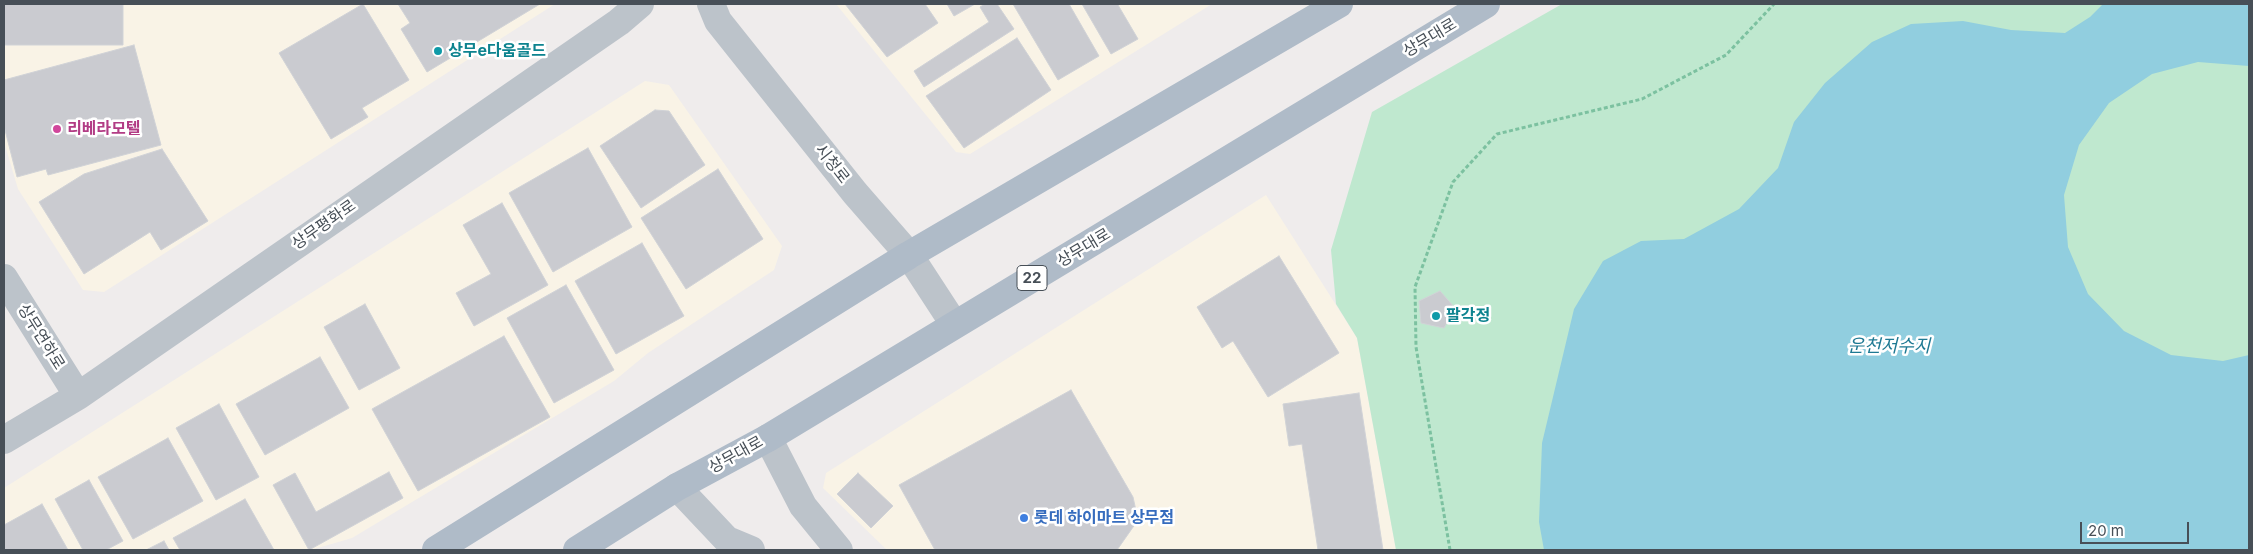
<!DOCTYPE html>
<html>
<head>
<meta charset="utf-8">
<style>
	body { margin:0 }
	#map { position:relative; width:2253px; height:554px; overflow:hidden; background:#efecec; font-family:Inter,sans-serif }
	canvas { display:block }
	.frame { position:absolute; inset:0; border:5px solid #474f57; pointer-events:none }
	.scale { position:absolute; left:2080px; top:522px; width:109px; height:22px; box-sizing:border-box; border:2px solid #474f57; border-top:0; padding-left:6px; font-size:15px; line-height:18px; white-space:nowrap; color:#474f57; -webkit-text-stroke:4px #fff; paint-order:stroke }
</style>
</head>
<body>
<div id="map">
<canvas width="2253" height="554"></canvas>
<div class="frame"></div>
<div class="scale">20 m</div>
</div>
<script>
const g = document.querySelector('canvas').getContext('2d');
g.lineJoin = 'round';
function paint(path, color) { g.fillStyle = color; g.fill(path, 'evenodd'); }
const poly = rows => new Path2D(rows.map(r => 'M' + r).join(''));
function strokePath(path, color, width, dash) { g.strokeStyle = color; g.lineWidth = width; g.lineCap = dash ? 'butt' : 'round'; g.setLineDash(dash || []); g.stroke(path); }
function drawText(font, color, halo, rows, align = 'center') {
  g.font = font + ' Inter,"Noto Sans KR",sans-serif'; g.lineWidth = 5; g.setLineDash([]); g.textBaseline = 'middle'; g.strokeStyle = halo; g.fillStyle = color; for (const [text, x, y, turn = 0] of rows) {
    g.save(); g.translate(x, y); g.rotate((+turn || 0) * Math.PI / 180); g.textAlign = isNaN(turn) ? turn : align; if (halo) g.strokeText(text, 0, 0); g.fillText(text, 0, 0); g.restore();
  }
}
const commercial = poly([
	[4,4,555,4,104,292,83,290,18,189,4,142],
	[836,4,1212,4,970,154,956,152],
	[645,81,669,85,782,246,774,270,648,353,614,381,352,538,311,550,4,550,4,488],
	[1266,195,1357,338,1396,550,887,550,823,488,826,473]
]);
const green = poly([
	[1562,4,2249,4,2249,550,1396,550,1357,338,1336,304,1331,250,1372,112]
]);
const water = poly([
	[2103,4,2249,4,2249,66,2198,62,2152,74,2109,103,2079,145,2064,195,2068,247,2088,294,2124,331,2171,355,2223,361,2249,355,2249,550,1544,550,1539,522,1542,443,1574,309,1603,261,1641,241,1684,239,1739,209,1778,168,1794,122,1825,83,1872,42,1911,24,1963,21,2011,30,2065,33,2090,17]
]);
const building = poly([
	[4,4,123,4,123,45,4,45,4,4],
	[363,4,409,80,362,108,368,117,331,139,279,53,363,4],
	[398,4,540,4,427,72,401,29,410,23,398,4],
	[845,4,925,4,938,23,887,57,845,4],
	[947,4,975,4,954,16,947,4],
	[985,4,997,4,1014,29,924,87,914,71,989,22,980,7,985,4],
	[1013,4,1069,4,1099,56,1058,80,1013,4],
	[1082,4,1120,4,1118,5,1138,39,1111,54,1082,4],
	[1017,38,1051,90,964,148,926,96,1017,38],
	[134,45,161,145,48,175,46,169,17,177,4,126,4,80,134,45],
	[655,110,669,111,705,165,641,208,600,146,655,110],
	[588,148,632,227,553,272,509,193,588,148],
	[162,149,208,221,161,250,150,232,84,274,39,202,84,174,162,149],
	[718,169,763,239,686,289,641,218,718,169],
	[502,203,548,285,474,326,456,293,491,274,463,225,502,203],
	[642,243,684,316,616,354,575,281,642,243],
	[1279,256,1339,353,1268,397,1233,341,1222,348,1197,307,1279,256],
	[566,285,614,370,554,403,507,318,566,285],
	[1440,291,1455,308,1444,328,1421,323,1419,301,1440,291],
	[365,304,400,368,359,390,324,327,365,304],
	[504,336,550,417,418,491,372,409,504,336],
	[320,357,349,408,265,455,236,404,320,357],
	[1071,390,1133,497,1138,520,1117,550,935,550,899,485,1071,390],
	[1359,393,1383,550,1318,550,1302,444,1289,446,1283,404,1359,393],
	[219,404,259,477,216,500,176,428,219,404],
	[168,438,203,501,133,539,98,477,168,438],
	[389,472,403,498,309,550,273,485,295,473,316,512,389,472],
	[858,473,893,506,871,528,837,494,858,473],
	[89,480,123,541,106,550,83,550,55,499,89,480],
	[245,499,274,550,180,550,173,538,245,499],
	[42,504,68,550,4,550,4,525,42,504],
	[164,541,169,550,146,550,164,541]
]);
const path = poly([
	[1450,550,1416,347,1415,287,1453,182,1497,134,1642,99,1726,55,1774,4]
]);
const minor = poly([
	[768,438,803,506,839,550],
	[677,487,727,540,751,550]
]);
const tertiary = poly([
	[711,4,718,21,855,193,909,255,954,324],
	[4,278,78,396],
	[4,440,78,396,619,22,640,4]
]);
const primary = poly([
	[436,550,909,255,1339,4],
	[577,550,677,487,768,438,1486,4]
]);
const markers = [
	[438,51,5,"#0f9aa8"],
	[57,129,5,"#d1479c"],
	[1436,316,5,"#0f9aa8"],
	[1024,518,5,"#3f7fe0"]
];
const shields = [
	[1032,278,30]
];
const shieldNames = [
	["22",1032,278]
];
const streetNames = [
	["상무대로",1430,38,-31],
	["시청로",832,164,52],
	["상무평화로",324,225,-35],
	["상무대로",1084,248,-31],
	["상무연하로",41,337,58],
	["상무대로",736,455,-29]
];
const cultureNames = [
	["상무e다움골드",448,51],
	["팔각정",1446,316]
];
const hotelNames = [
	["리베라모텔",67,129]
];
const shopNames = [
	["롯데 하이마트 상무점",1034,518]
];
const waterNames = [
	["운천저수지",1889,347]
];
paint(commercial, '#f9f3e6');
paint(green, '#bfe8cf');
paint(water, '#91cedf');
paint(building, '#cacbd0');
strokePath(building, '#d1d3d7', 1);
strokePath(path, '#7cc1a0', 3, [4, 2.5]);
strokePath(minor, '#bcc3ca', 28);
strokePath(tertiary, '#bcc3ca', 28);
strokePath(primary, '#afbbc8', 28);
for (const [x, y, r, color] of markers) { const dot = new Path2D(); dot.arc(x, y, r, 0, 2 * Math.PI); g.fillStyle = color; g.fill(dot); strokePath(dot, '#fff', 2); }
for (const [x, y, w] of shields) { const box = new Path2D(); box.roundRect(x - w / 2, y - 12.5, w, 25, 4); g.fillStyle = '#fff'; g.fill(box); strokePath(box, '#474f57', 1); }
drawText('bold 15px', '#474f57', null, shieldNames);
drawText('16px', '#474f57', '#fff', streetNames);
drawText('bold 16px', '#0d838f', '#fff', cultureNames, 'left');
drawText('bold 16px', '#b23c85', '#fff', hotelNames, 'left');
drawText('bold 16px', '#366cbe', '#fff', shopNames, 'left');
drawText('italic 18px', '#1e7993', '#fff', waterNames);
</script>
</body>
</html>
